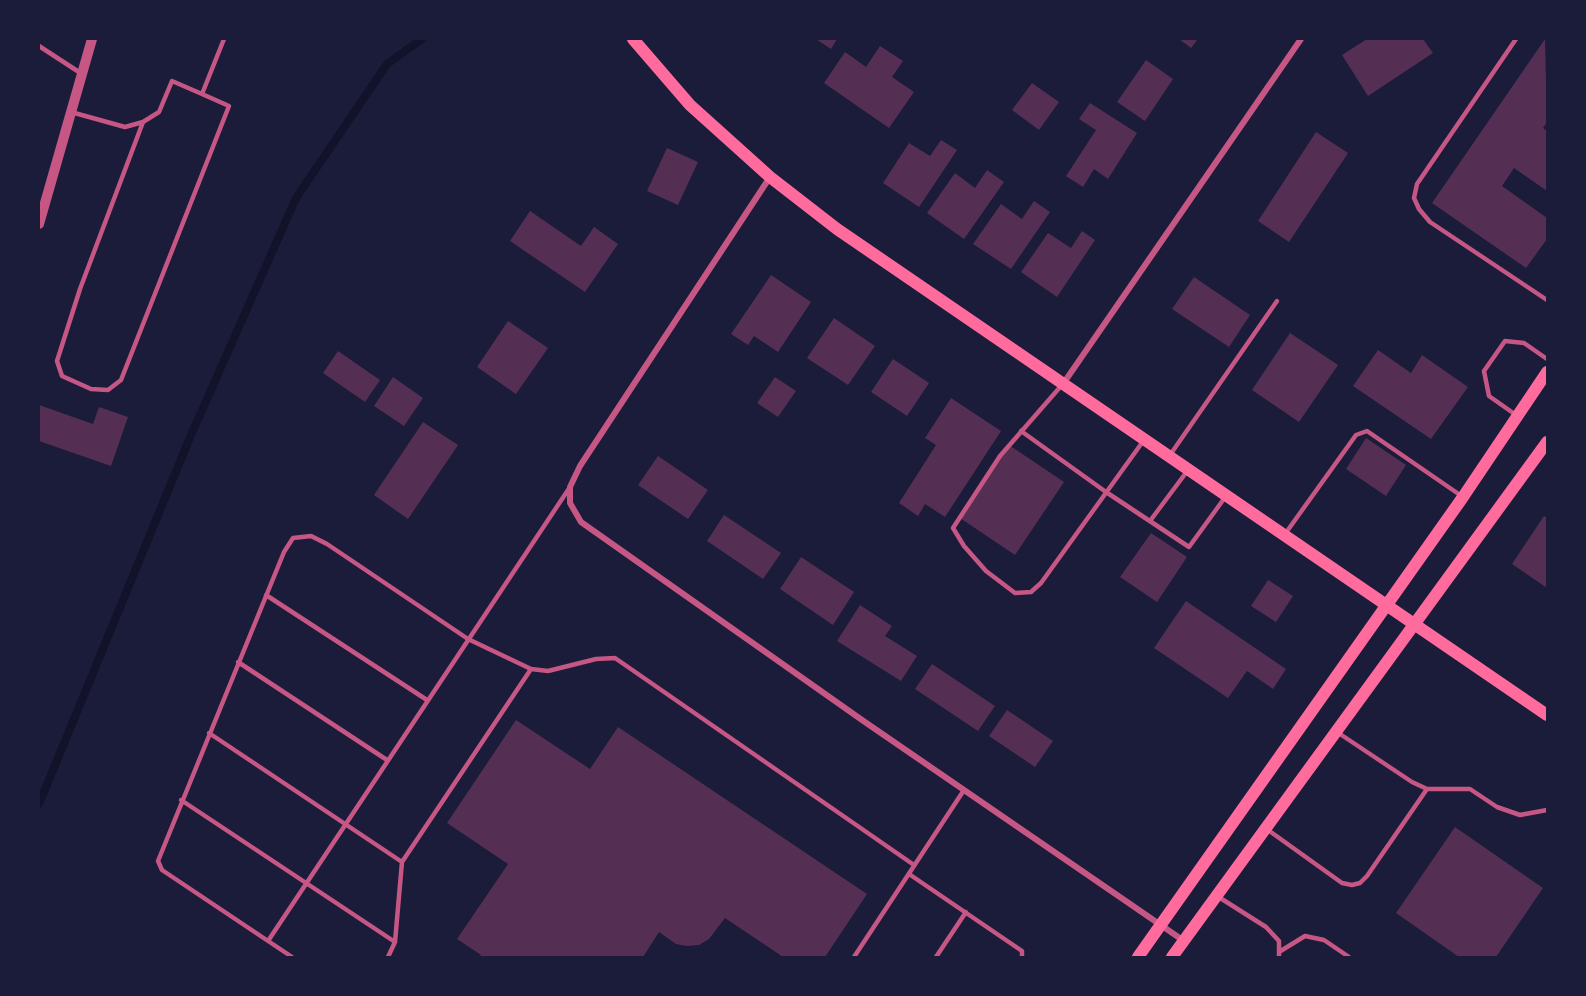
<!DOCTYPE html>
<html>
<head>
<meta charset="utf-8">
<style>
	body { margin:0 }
	#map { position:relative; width:1586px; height:996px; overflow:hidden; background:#1b1b3a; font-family:"Roboto Condensed",sans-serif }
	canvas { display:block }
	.frame { position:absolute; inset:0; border:40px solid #1b1b3a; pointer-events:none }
</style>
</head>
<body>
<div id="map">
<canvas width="1586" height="996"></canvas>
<div class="frame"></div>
</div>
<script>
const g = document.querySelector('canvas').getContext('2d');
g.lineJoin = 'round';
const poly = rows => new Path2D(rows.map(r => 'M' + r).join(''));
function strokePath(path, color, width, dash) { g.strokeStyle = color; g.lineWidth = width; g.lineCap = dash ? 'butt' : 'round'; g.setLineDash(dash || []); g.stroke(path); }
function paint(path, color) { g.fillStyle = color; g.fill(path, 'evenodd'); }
const stream = poly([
	[39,804,191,435,296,198,387,64,422,39]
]);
const building = poly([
	[816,39,837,39,831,49],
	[1179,39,1198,39,1191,48],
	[1367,39,1423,39,1433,53,1368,96,1342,55],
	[1545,39,1547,122,1543,128,1547,131,1547,191,1514,168,1502,186,1547,218,1547,239,1526,268,1432,203],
	[880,46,903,61,892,77,914,92,889,128,824,83,845,52,866,67],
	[1146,60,1173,79,1145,121,1117,102],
	[1032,83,1059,102,1039,130,1012,110],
	[1090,103,1137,133,1108,179,1094,169,1083,187,1066,176,1096,130,1079,119],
	[1316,132,1348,153,1289,242,1258,221],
	[941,140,957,150,919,207,883,183,909,143,930,156],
	[667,148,698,162,678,205,647,191],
	[987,170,1004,182,964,239,927,213,955,173,975,188],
	[1034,201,1050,212,1011,269,973,244,1001,204,1022,219],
	[530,211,581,246,594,227,618,244,585,292,510,241],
	[1082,231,1095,240,1057,297,1021,272,1048,233,1071,248],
	[771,275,811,302,778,352,754,336,748,345,731,334],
	[1194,277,1250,315,1229,347,1172,309],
	[834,318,875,346,848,385,807,358],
	[508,321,548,348,516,394,477,367],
	[1290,333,1338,365,1299,422,1252,390],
	[1378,350,1411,373,1422,355,1468,387,1431,439,1353,386],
	[338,351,380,380,365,402,323,373],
	[893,359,929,383,907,416,871,392],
	[393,377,423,398,404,426,374,406],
	[775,377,796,391,778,417,757,403],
	[951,398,1001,431,945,517,925,504,918,516,899,503,936,445,925,438],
	[39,405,93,424,99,407,128,417,111,466,39,441],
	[423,422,458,445,408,519,374,495],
	[1366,438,1406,465,1386,496,1346,469],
	[1009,445,1064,482,1015,555,960,518],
	[658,456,708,490,688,519,638,485],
	[724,515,781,553,763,579,707,541],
	[1544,516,1547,518,1547,588,1512,564],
	[1151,533,1187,557,1157,602,1120,577],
	[801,557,854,592,833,625,780,589],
	[1268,580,1293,596,1276,622,1251,606],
	[1186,601,1286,669,1273,689,1247,671,1228,698,1154,648],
	[860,605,892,626,885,636,917,656,901,681,837,641],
	[932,664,995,706,978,731,915,689],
	[1007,710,1053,741,1035,767,989,736],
	[516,720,590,769,618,727,867,894,825,957,783,957,725,918,709,939,699,945,687,946,676,944,659,932,643,957,479,957,481,955,457,939,508,864,447,823],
	[1455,827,1543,888,1496,957,1459,957,1396,913]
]);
const service = poly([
	[1516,39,1417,184,1414,198,1419,209,1430,222,1547,300],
	[39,46,82,74],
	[71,112,125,127,143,122,159,112,172,81,202,94,224,39],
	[143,122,80,289,57,361,62,376,91,389,108,390,121,380,229,106,202,94],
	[1061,386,1000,456,953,528,964,546,986,571,1015,593,1031,592,1041,583,1144,440],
	[1516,415,1489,396,1484,371,1505,341,1524,343,1547,359],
	[1021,431,1106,492,1189,547,1226,496],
	[1170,455,1277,301],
	[1150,521,1188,470],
	[1285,534,1356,435,1367,431,1463,497],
	[266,595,427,700],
	[238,662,387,760],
	[1337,732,1412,782,1427,789,1470,789,1497,807,1520,815,1547,810],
	[209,733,402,862],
	[181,800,395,942],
	[1268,830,1342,883,1352,885,1360,883,1367,876,1427,789],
	[909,874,1022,951,1022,957],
	[1217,896,1266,927,1279,941,1279,957],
	[268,941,570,487],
	[1279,952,1305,936,1324,940,1349,957],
	[292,957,162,870,158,861,284,552,293,538,311,536,327,544,468,639,531,669,548,671,596,659,615,658,914,865],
	[388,957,395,942,402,862,531,669],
	[854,957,964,790],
	[936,957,966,912]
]);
const minor = poly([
	[770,177,580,466,570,487,570,503,581,522,862,720,1184,941],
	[1063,384,1301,39]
]);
const tertiary = poly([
	[39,224,92,39]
]);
const secondary = poly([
	[633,39,690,105,770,177,837,229,1547,715],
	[1138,957,1463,497,1547,372],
	[1172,957,1547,442]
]);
strokePath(stream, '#12122b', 8);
paint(building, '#542f53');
strokePath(service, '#c65784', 4.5);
strokePath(minor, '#c65784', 6);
strokePath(tertiary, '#c65784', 10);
strokePath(secondary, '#ff6b9d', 12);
</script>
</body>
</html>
